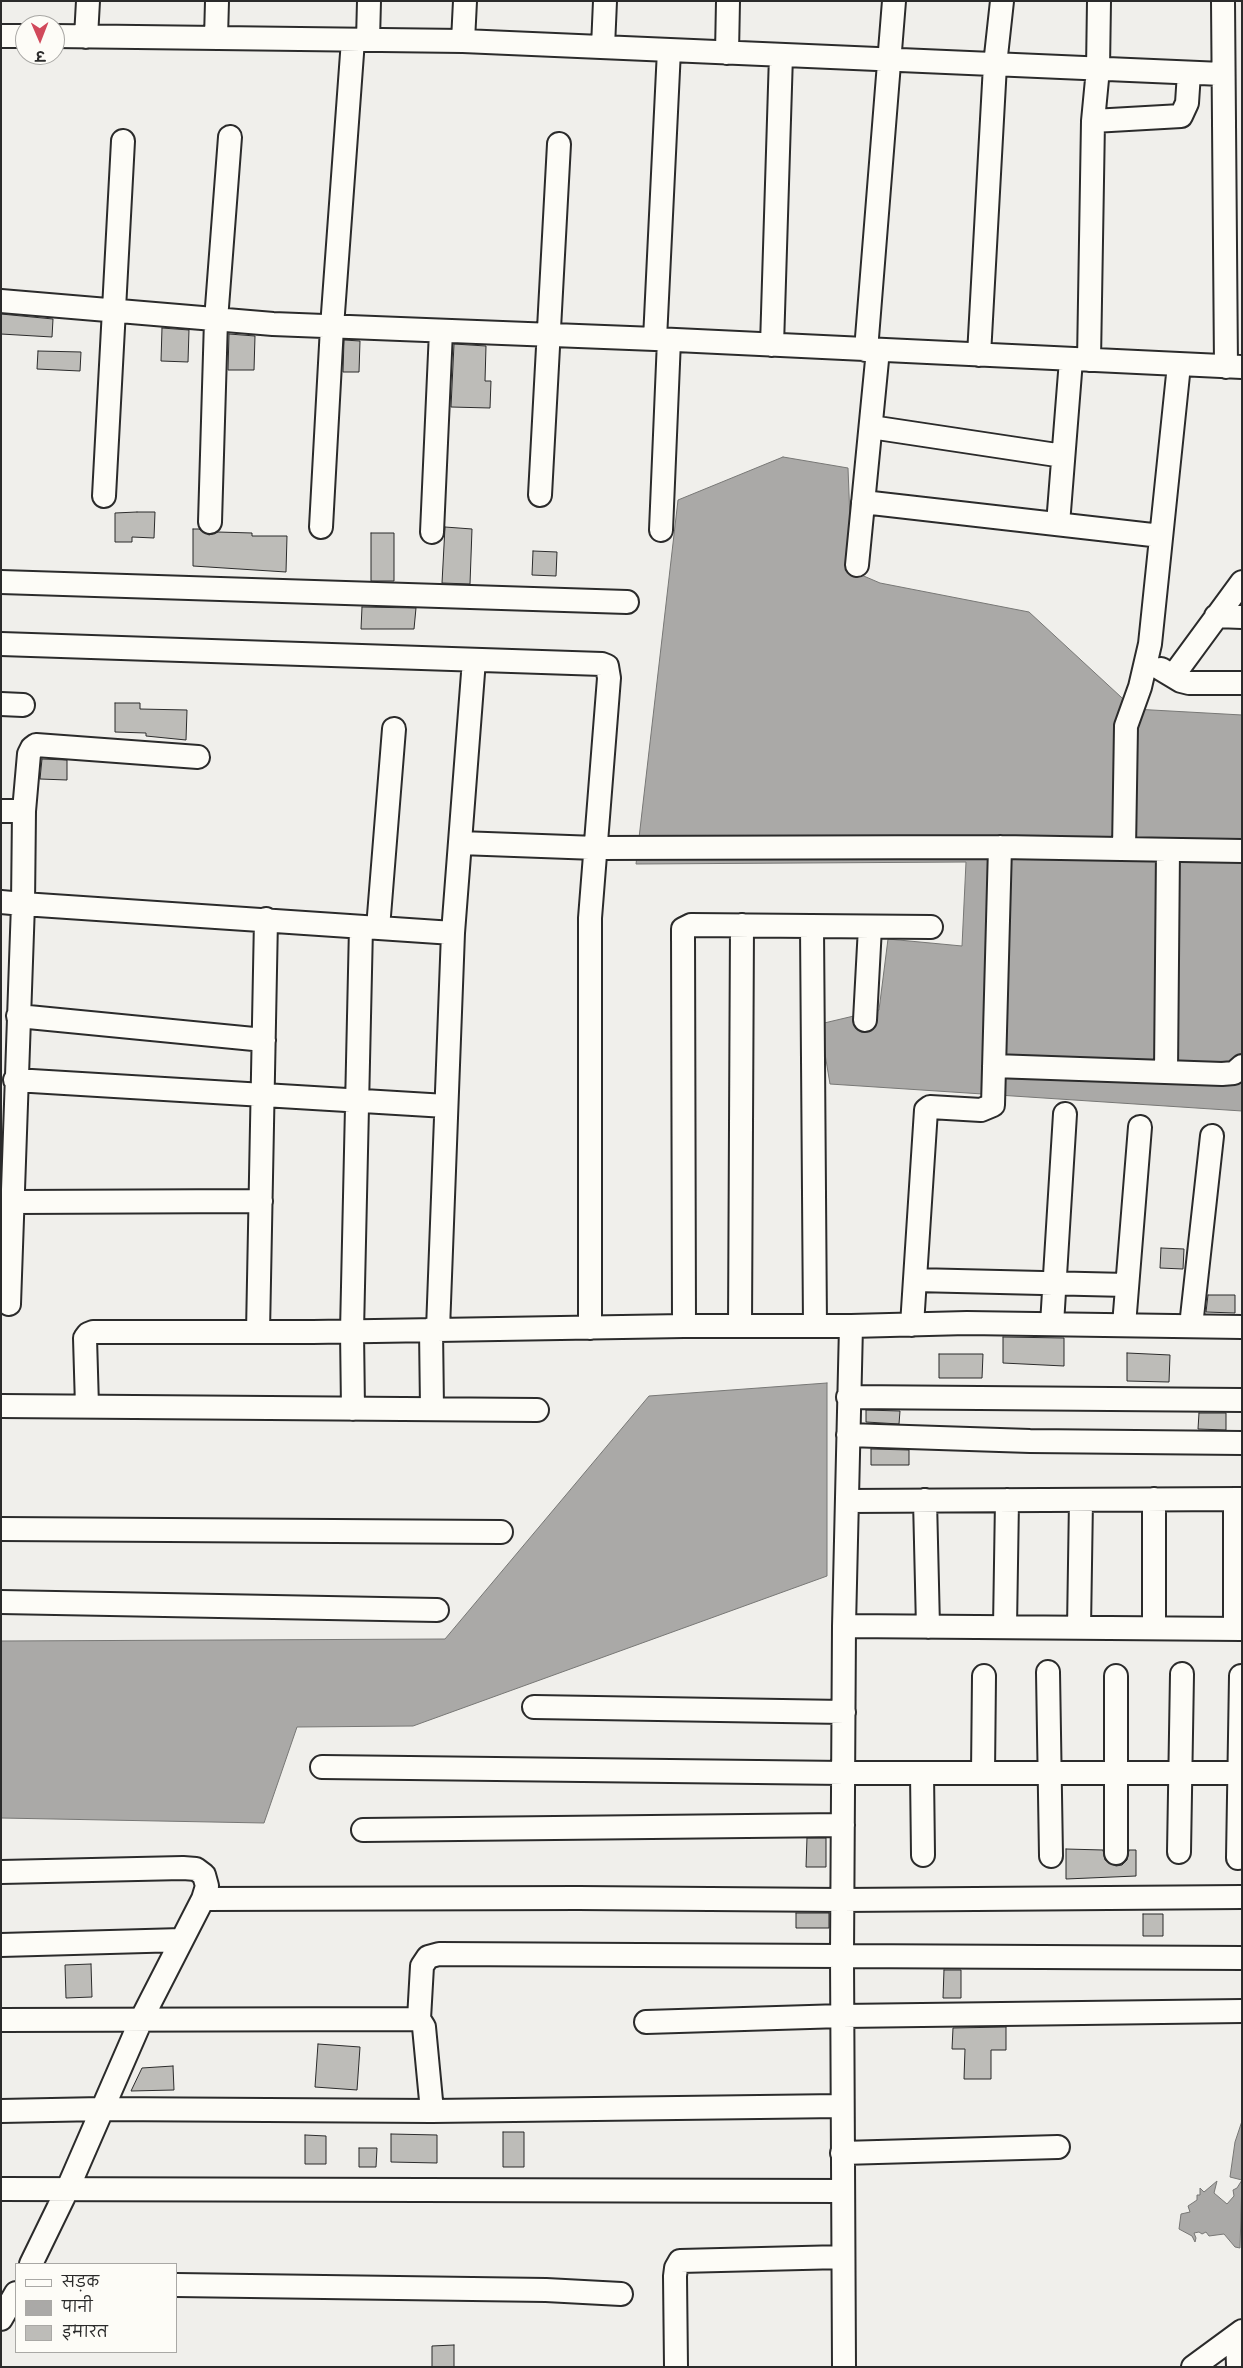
<!DOCTYPE html>
<html>
<head>
<meta charset="utf-8">
<style>
	body { margin:0 }
	#map { position:relative; width:1243px; height:2368px; overflow:hidden; background:#f0efeb; font-family:"Indie Flower","Playpen Sans Deva",sans-serif }
	canvas { display:block }
	.frame { position:absolute; inset:0; border:2px solid #2b2b2b; pointer-events:none }
	.legend { position:absolute; left:15px; top:2263px; width:162px; height:90px; box-sizing:border-box; background:#fdfcf7; border:1px solid #a9a8a5; margin:0; padding:6px 9px; list-style:none; font-size:15px; color:#2b2b2b }
	.legend li { display:flex; align-items:center; gap:10px; height:25px }
	.legend b { width:25px; border:1px solid #a9a8a5 }
	.north { position:absolute; left:15px; top:15px; width:50px; height:50px; box-sizing:border-box; background:#fdfcf7; border:1px solid #a9a8a5; border-radius:50%; rotate:179deg; font-size:14px; font-weight:700; line-height:20px; text-align:center; color:#2b2b2b }
	.north::after { content:''; display:block; margin:auto; width:18px; height:22px; background:#d1495b; clip-path:polygon(50% 0,100% 100%,50% 72%,0 100%) }
</style>
</head>
<body>
<div id="map">
<canvas width="1243" height="2368"></canvas>
<div class="frame"></div>
<ul class="legend">
<li><b style="height:6px;background:#fdfcf7"></b>सड़क</li>
<li><b style="height:14px;background:#aaa9a7"></b>पानी</li>
<li><b style="height:14px;background:#bdbcb8"></b>इमारत</li>
</ul>
<div class="north">उ</div>
</div>
<script>
const g = document.querySelector('canvas').getContext('2d');
g.lineJoin = 'round';
function paint(path, color) { g.fillStyle = color; g.fill(path, 'evenodd'); }
const poly = rows => new Path2D(rows.map(r => 'M' + r).join(''));
function strokePath(path, color, width, dash) { g.strokeStyle = color; g.lineWidth = width; g.lineCap = dash ? 'butt' : 'round'; g.setLineDash(dash || []); g.stroke(path); }
const water = poly([
	[783,457,848,468,852,571,880,583,1029,612,1134,709,1242,715,1242,1111,830,1084,820,1024,879,1010,888,939,962,946,966,862,636,864,678,500,783,457],
	[827,1383,827,1576,413,1726,297,1727,264,1823,1,1818,1,1641,445,1639,649,1396,827,1383],
	[1242,2121,1242,2180,1230,2177,1235,2142,1242,2121],
	[1242,2180,1240,2248,1235,2247,1224,2234,1209,2236,1206,2232,1202,2234,1199,2232,1194,2233,1196,2238,1195,2242,1192,2236,1179,2229,1181,2214,1190,2212,1188,2206,1197,2200,1197,2195,1200,2195,1200,2188,1204,2192,1217,2181,1214,2193,1227,2204,1234,2196,1233,2190,1237,2188,1242,2180]
]);
const building = poly([
	[1,314,53,319,52,337,1,334,1,314],
	[162,328,189,330,188,362,161,361,162,328],
	[229,334,255,336,254,370,228,370,229,334],
	[344,340,360,341,359,372,343,372,344,340],
	[454,344,486,346,485,381,491,381,490,408,451,407,454,344],
	[38,351,81,352,80,371,37,369,38,351],
	[137,512,155,512,154,538,132,537,132,542,115,542,115,513,137,512],
	[445,527,472,529,470,584,442,583,445,527],
	[193,529,199,529,209,535,218,532,252,533,252,536,287,536,286,572,193,566,193,529],
	[371,533,394,533,394,581,371,581,371,533],
	[533,551,557,552,556,576,532,575,533,551],
	[362,607,416,608,414,629,361,629,362,607],
	[115,703,140,703,140,709,187,710,186,740,146,736,146,733,115,732,115,703],
	[42,759,67,760,67,780,40,779,42,759],
	[1161,1248,1184,1249,1183,1269,1160,1268,1161,1248],
	[1208,1295,1235,1295,1235,1313,1206,1312,1208,1295],
	[1003,1337,1064,1338,1064,1366,1003,1363,1003,1337],
	[1127,1353,1170,1355,1169,1382,1127,1381,1127,1353],
	[939,1354,983,1354,982,1378,939,1378,939,1354],
	[866,1410,900,1411,899,1424,866,1422,866,1410],
	[1199,1413,1226,1413,1226,1430,1198,1429,1199,1413],
	[871,1449,909,1450,909,1465,871,1465,871,1449],
	[807,1838,826,1838,826,1867,806,1867,807,1838],
	[1066,1849,1103,1850,1105,1860,1116,1866,1122,1865,1127,1860,1129,1850,1136,1850,1136,1876,1066,1879,1066,1849],
	[796,1913,829,1913,829,1928,796,1928,796,1913],
	[1143,1914,1163,1914,1163,1936,1143,1936,1143,1914],
	[91,1964,92,1997,66,1998,65,1965,91,1964],
	[944,1970,961,1970,961,1998,943,1998,944,1970],
	[1006,2027,1006,2050,991,2050,991,2079,964,2079,965,2049,952,2049,953,2028,1006,2027],
	[318,2044,360,2047,357,2090,315,2087,318,2044],
	[173,2066,174,2090,131,2091,142,2068,173,2066],
	[503,2132,524,2132,524,2167,503,2167,503,2132],
	[391,2134,437,2135,437,2163,391,2162,391,2134],
	[305,2135,326,2136,326,2164,305,2164,305,2135],
	[359,2148,377,2148,376,2167,359,2167,359,2148],
	[454,2345,454,2367,432,2367,432,2346,454,2345]
]);
const minor = poly([
	[1223,1,1226,367],
	[1,36,25,36],
	[55,36,463,41,1222,74],
	[86,37,88,1],
	[216,38,217,1],
	[368,40,369,1],
	[463,41,465,1],
	[603,47,605,1],
	[727,53,728,1],
	[1093,121,1181,116,1187,103,1189,73],
	[1,301,273,324,655,339,1242,367],
	[655,339,669,50],
	[772,345,781,55],
	[866,350,894,1],
	[979,355,995,65,1002,1],
	[1089,360,1093,121,1098,69,1099,1],
	[871,427,1063,456],
	[540,495,559,144],
	[104,496,123,141],
	[863,502,1161,536],
	[210,522,216,320,230,137],
	[1058,524,1071,360],
	[321,527,332,327,353,40],
	[661,530,669,340],
	[432,532,441,331],
	[857,565,878,350],
	[1,582,627,602],
	[1216,616,1242,617],
	[1,644,602,664,607,666,609,678,590,918,590,1328],
	[1161,669,1181,681,1189,683,1242,683],
	[1173,676,1242,582],
	[1,704,23,705],
	[1,811,24,811,23,904,1,902],
	[24,811,29,754,32,748,36,745,198,757],
	[460,843,596,848,1000,847,1242,851],
	[1124,849,1126,726,1140,687,1150,644,1179,365],
	[812,927,815,1326],
	[378,928,394,729],
	[453,933,474,660],
	[18,1016,264,1040],
	[865,1020,870,927],
	[994,1066,1222,1074,1234,1073,1242,1066],
	[1166,1072,1168,850],
	[15,1080,446,1106],
	[13,1202,261,1201],
	[915,1280,1127,1285],
	[9,1304,23,904,453,933,438,1329],
	[1052,1324,1065,1114],
	[912,1325,926,1110,930,1107,981,1110,993,1105,1000,847],
	[1124,1325,1140,1127],
	[684,1326,683,929,691,925,931,927],
	[740,1326,742,925],
	[1191,1326,1212,1136],
	[431,1329,432,1409],
	[258,1332,266,919],
	[848,1397,1242,1400],
	[1,1406,537,1410],
	[87,1406,85,1338,88,1334,93,1332,313,1332,684,1326,851,1326,967,1323,1242,1327],
	[353,1409,352,1331,361,927],
	[848,1435,1030,1441,1242,1443],
	[1154,1499,1154,1628],
	[925,1500,928,1627],
	[847,1501,1242,1499],
	[1,1529,501,1532],
	[1,1602,437,1610],
	[844,1626,1242,1629],
	[1005,1627,1007,1500],
	[1079,1628,1081,1500],
	[1235,1629,1235,1499],
	[1048,1672,1051,1856],
	[534,1707,844,1712],
	[322,1767,844,1773,1242,1773],
	[922,1773,923,1855],
	[983,1773,984,1676],
	[363,1830,843,1825],
	[1179,1852,1182,1674],
	[1116,1853,1116,1676],
	[1238,1858,1241,1676],
	[1,1872,183,1868,196,1869,204,1875,207,1886,203,1899,142,2018,68,2188,31,2264],
	[203,1899,578,1898,842,1900,1242,1897],
	[1,1945,182,1940],
	[419,2019,422,1966,428,1957,439,1954,1242,1958],
	[1,2020,419,2019,424,2027,432,2111],
	[646,2022,842,2016,1242,2011],
	[1,2111,102,2109,432,2111,841,2106],
	[842,2153,1058,2147],
	[1,2189,843,2191],
	[176,2285,546,2290,621,2294],
	[1,2319,16,2293],
	[1237,2335,1238,2367],
	[676,2367,675,2276,676,2268,680,2261,843,2257],
	[844,2367,842,1956,844,1626,851,1326],
	[1193,2367,1242,2331]
]);
paint(water, '#aaa9a7');
strokePath(water, '#777775', 1);
paint(building, '#bdbcb8');
strokePath(building, '#2b2b2b', 1);
strokePath(minor, '#2b2b2b', 26);
strokePath(minor, '#fdfcf7', 22);
</script>
</body>
</html>
